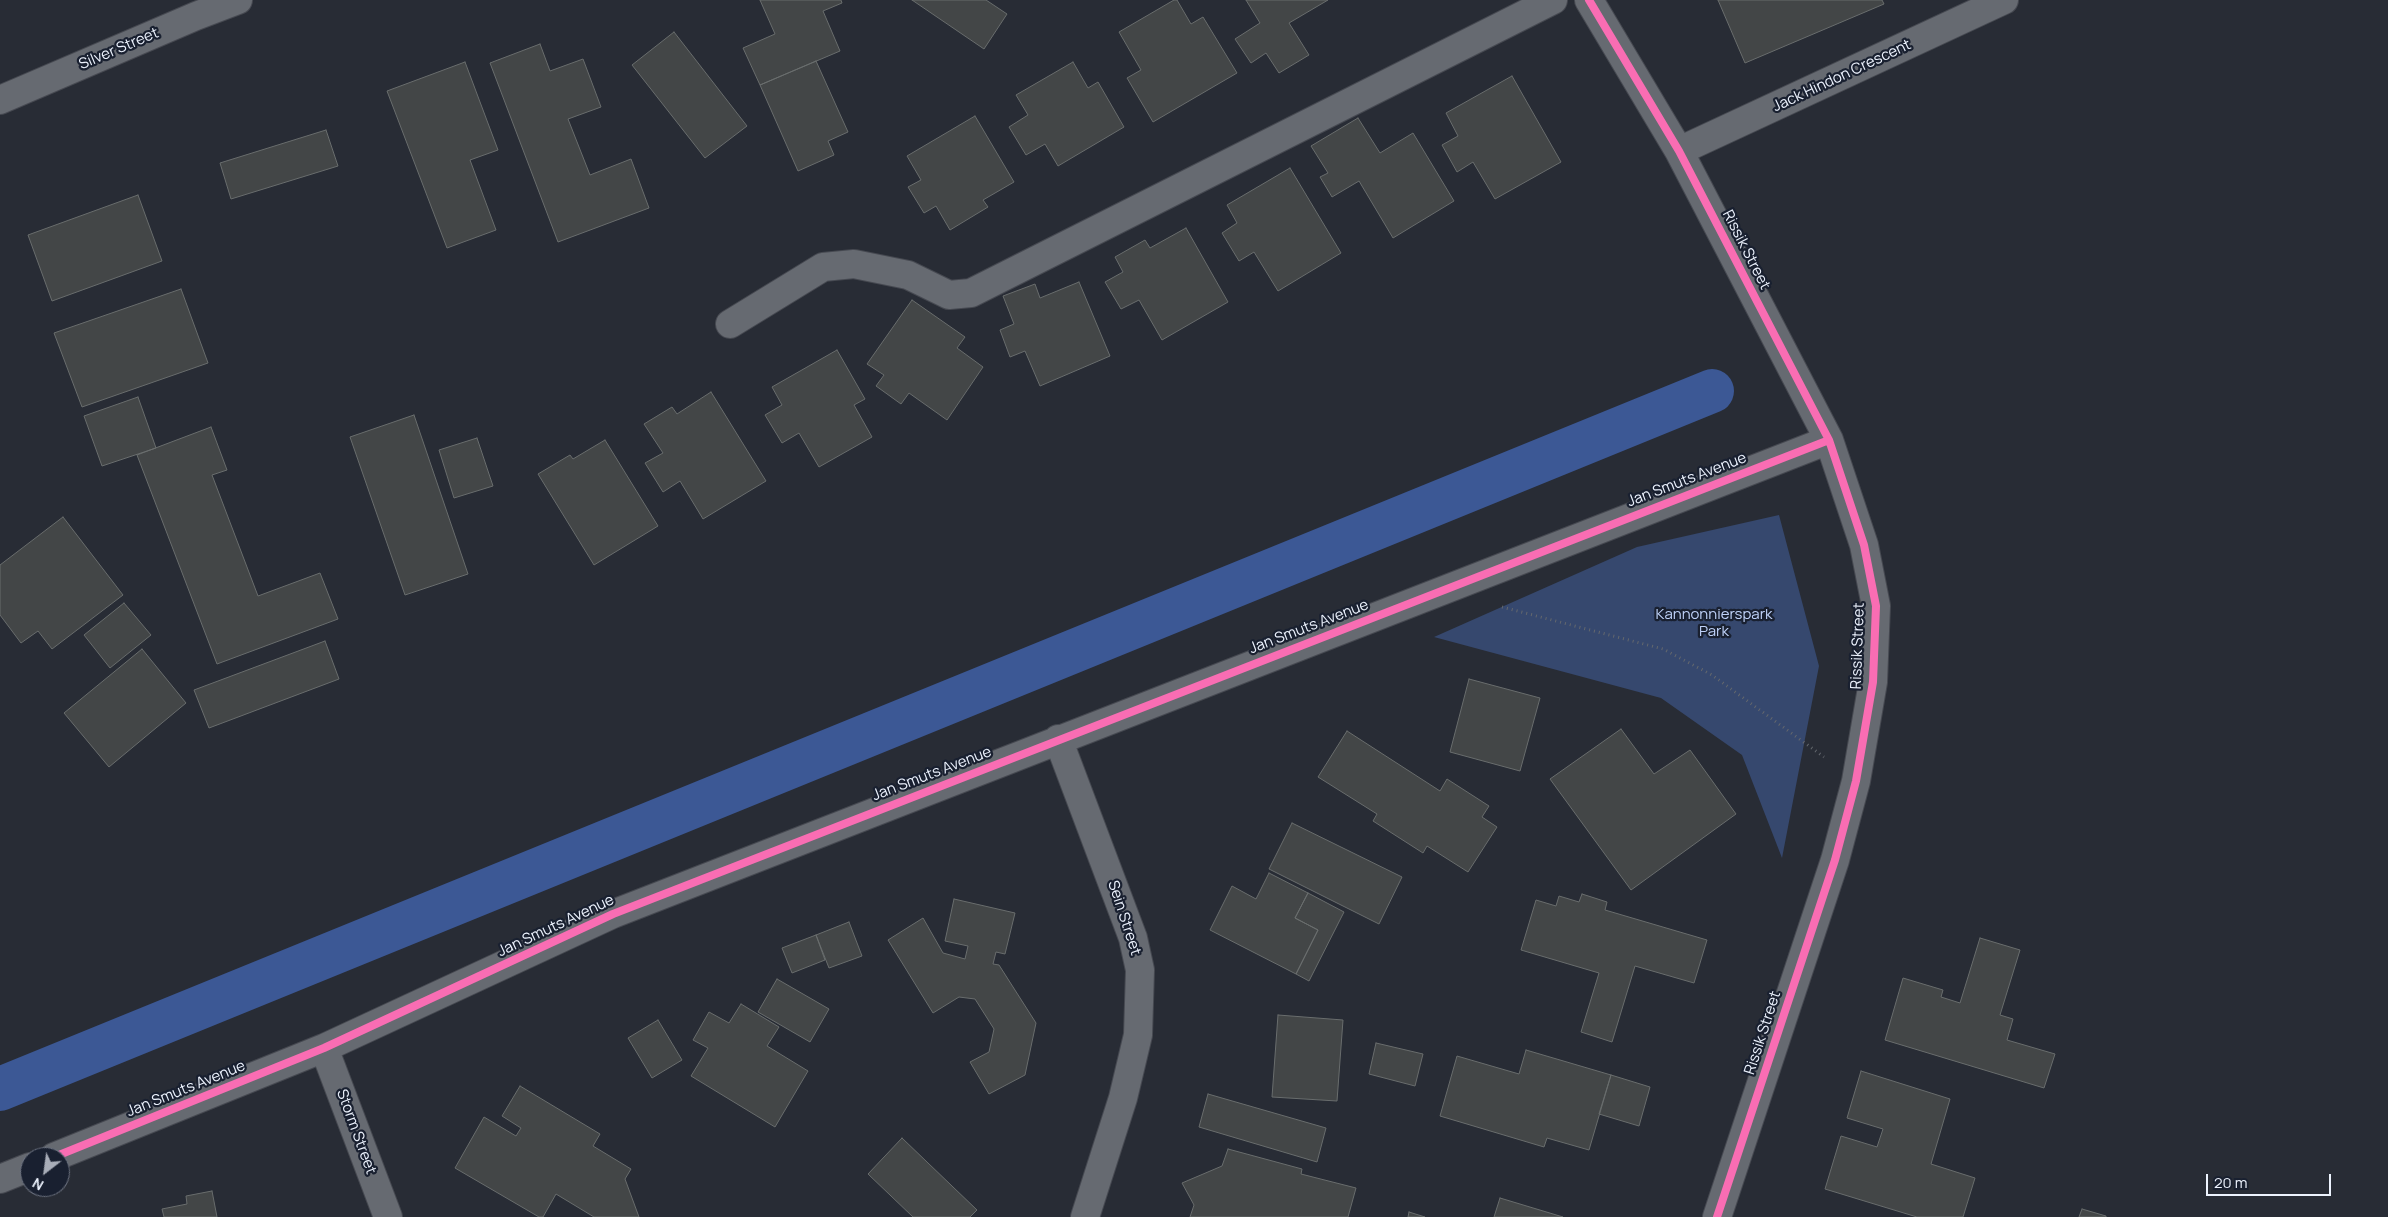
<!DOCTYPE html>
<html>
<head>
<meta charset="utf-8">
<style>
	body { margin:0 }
	#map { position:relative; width:2388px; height:1217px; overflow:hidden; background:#282c35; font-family:Manrope,sans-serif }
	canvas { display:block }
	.north { position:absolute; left:20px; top:1147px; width:50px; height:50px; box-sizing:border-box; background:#192030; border:1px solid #6e7482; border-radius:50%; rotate:210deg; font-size:14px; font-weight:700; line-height:20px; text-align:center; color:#edf3fe }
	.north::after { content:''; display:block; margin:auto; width:18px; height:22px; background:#a8adb8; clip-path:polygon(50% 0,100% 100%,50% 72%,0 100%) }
	.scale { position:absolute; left:2206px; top:1174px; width:125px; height:22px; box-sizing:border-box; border:2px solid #edf3fe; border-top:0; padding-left:6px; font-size:15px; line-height:18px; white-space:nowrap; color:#edf3fe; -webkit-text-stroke:4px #192030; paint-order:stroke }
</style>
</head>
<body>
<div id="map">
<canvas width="2388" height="1217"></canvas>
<div class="north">N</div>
<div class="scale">20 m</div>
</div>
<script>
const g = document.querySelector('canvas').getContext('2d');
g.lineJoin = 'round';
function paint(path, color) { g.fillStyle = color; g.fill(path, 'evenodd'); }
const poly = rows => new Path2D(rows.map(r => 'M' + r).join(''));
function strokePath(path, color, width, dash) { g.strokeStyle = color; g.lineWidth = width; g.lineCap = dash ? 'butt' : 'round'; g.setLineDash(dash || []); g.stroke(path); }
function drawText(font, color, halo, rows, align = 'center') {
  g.font = font + ' Manrope,sans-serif'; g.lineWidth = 4.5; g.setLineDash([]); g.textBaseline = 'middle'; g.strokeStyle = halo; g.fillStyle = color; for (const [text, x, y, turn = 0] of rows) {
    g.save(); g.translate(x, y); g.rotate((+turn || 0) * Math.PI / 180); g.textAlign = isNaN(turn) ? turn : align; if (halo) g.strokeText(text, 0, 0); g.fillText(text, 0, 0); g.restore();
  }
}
const green = poly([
	[1779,515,1819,666,1782,858,1742,755,1661,698,1434,637,1637,547]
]);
const canal = poly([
	[0,1089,1712,391]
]);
const building = poly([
	[760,0,841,0,842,3,823,11,840,51,760,85,743,48,775,34,760,0],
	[912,0,986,0,1007,14,984,49,912,0],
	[1174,0,1177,0,1191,24,1203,17,1237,73,1153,122,1127,78,1141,70,1119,32,1174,0],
	[1246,0,1328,0,1289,23,1309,55,1279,73,1266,53,1251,63,1235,39,1260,23,1246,0],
	[1718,0,1882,0,1884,4,1745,63,1718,0],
	[674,32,747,126,705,158,632,65,674,32],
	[540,44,550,71,583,59,601,107,568,119,590,175,631,159,649,208,558,242,490,63,540,44],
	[816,61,848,132,828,141,834,155,798,171,760,85,816,61],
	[465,62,498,150,470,160,496,230,447,248,387,91,465,62],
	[1073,62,1088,88,1098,82,1124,127,1058,166,1045,144,1026,155,1009,127,1028,115,1016,95,1073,62],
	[1512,76,1561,162,1495,199,1473,162,1457,172,1442,145,1458,136,1446,113,1512,76],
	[975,116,1014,182,983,200,988,207,950,230,936,206,924,213,908,187,921,180,907,156,975,116],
	[1358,118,1380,153,1413,133,1454,201,1393,238,1359,181,1332,197,1320,177,1328,173,1311,146,1358,118],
	[326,130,338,166,231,199,220,163,326,130],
	[1290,168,1341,253,1278,291,1254,252,1239,261,1222,233,1237,223,1227,205,1290,168],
	[138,195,162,261,52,301,28,235,138,195],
	[1186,228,1228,302,1162,340,1139,300,1121,309,1105,282,1123,272,1115,257,1145,240,1150,248,1186,228],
	[1079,282,1110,356,1040,386,1025,351,1010,357,1000,330,1014,324,1003,296,1035,284,1040,298,1079,282],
	[181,289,208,363,82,407,54,333,181,289],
	[912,300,965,337,957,348,983,367,947,420,909,393,901,404,876,386,884,375,867,364,912,300],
	[837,350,865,399,854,405,872,437,819,467,799,433,782,443,765,415,782,405,772,387,837,350],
	[711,392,766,481,703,519,680,481,663,492,645,463,663,453,644,424,672,407,677,414,711,392],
	[138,397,156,448,102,466,84,416,138,397],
	[414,415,468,574,405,595,350,437,414,415],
	[211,427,227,470,212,475,258,596,320,573,338,619,217,664,137,455,211,427],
	[477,438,493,486,454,498,439,450,477,438],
	[605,440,658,526,594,565,538,474,570,455,573,459,605,440],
	[63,517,123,595,52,649,38,631,21,643,0,615,0,565,63,517],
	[124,603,151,635,110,668,84,635,124,603],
	[325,641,339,679,209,728,194,690,325,641],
	[142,649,186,703,109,767,64,713,142,649],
	[1469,679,1540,698,1520,771,1450,752,1469,679],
	[1621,729,1654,774,1690,750,1736,814,1631,890,1550,779,1621,729],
	[1347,731,1440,791,1447,779,1489,806,1482,817,1497,827,1468,872,1427,846,1423,853,1373,821,1377,814,1318,777,1347,731],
	[1292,823,1402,877,1379,924,1269,869,1292,823],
	[1269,873,1308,893,1295,918,1318,930,1296,974,1210,930,1232,886,1256,899,1269,873],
	[1308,893,1344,912,1309,981,1296,974,1318,930,1295,918,1308,893],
	[1582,894,1607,902,1605,910,1707,940,1694,983,1635,966,1612,1042,1581,1032,1599,973,1521,950,1536,900,1556,906,1559,896,1579,902,1582,894],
	[954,899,1015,913,1005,954,996,952,993,964,999,965,1036,1023,1025,1075,989,1094,970,1062,989,1052,994,1029,975,999,959,997,933,1013,888,940,923,918,943,953,965,959,968,946,945,941,954,899],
	[849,922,862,956,829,968,816,935,849,922],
	[816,935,825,960,792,973,782,948,816,935],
	[1980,938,2020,950,2000,1015,2013,1019,2007,1040,2055,1054,2044,1088,1885,1040,1903,978,1943,990,1941,997,1960,1003,1980,938],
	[777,979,829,1009,810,1042,758,1012,777,979],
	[741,1004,779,1027,767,1046,808,1071,775,1127,691,1076,708,1048,693,1040,709,1012,729,1023,741,1004],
	[1278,1015,1343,1020,1337,1101,1272,1097,1278,1015],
	[658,1020,682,1060,652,1078,628,1038,658,1020],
	[1376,1043,1423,1054,1415,1086,1369,1074,1376,1043],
	[1526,1050,1611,1075,1589,1150,1547,1138,1544,1147,1440,1116,1457,1056,1519,1074,1526,1050],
	[1861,1071,1950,1099,1931,1164,1975,1178,1963,1217,1917,1217,1825,1189,1841,1136,1877,1147,1883,1129,1847,1118,1861,1071],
	[1611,1075,1650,1087,1639,1126,1599,1114,1611,1075],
	[520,1086,600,1134,593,1146,631,1169,625,1179,639,1217,594,1217,556,1194,543,1217,539,1217,455,1168,484,1117,516,1136,521,1128,502,1116,520,1086],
	[1208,1094,1326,1128,1317,1162,1199,1127,1208,1094],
	[902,1138,977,1210,970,1217,913,1217,868,1174,902,1138],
	[1228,1149,1302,1169,1301,1174,1356,1188,1348,1217,1190,1217,1194,1205,1182,1183,1222,1166,1228,1149],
	[212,1191,217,1217,164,1217,162,1209,187,1204,186,1196,212,1191],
	[1500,1198,1563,1217,1494,1217,1500,1198],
	[2082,1209,2106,1216,2106,1217,2079,1217,2082,1209],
	[1409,1212,1425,1217,1408,1217,1409,1212]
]);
const path = poly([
	[1502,607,1663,649,1712,675,1824,757]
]);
const minor = poly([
	[1589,0,1679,151,1829,440,1864,545,1876,606,1873,682,1856,781,1835,860,1717,1217],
	[0,100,196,16,238,0],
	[1679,151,2004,0],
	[730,324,823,267,854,264,908,275,949,295,971,293,1553,0],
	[1058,739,1133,938,1140,970,1138,1035,1123,1098,1085,1217],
	[324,1048,388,1217],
	[54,1157,324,1048,613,914,1829,440],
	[0,1179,30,1167]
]);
const cycleway = poly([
	[1589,0,1679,151,1829,440,1864,545,1876,606,1873,682,1856,781,1835,860,1717,1217],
	[54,1157,324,1048,613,914,1829,440]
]);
const streetNames = [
	["Silver Street",119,49,-23],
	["Jack Hindon Crescent",1842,76,-25],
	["Rissik Street",1746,250,63],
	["Jan Smuts Avenue",1687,480,-21],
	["Jan Smuts Avenue",1309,627,-21],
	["Rissik Street",1858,646,-88],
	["Jan Smuts Avenue",932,774,-21],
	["Sein Street",1124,918,72],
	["Jan Smuts Avenue",556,926,-25],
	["Rissik Street",1763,1033,-72],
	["Jan Smuts Avenue",186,1089,-22],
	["Storm Street",356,1132,70]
];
const parkNames = [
	["Kannonnierspark",1714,615],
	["Park",1714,632]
];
paint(green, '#36486e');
strokePath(canal, '#3c5895', 44);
paint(building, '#434647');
strokePath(building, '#696d6d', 1);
strokePath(minor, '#464951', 30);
strokePath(path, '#64686e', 3, [1, 4]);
strokePath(minor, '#666a71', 28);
strokePath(cycleway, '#f96db3', 8);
drawText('15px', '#edf3fe', '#192030', streetNames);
drawText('15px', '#bfd2f9', '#192030', parkNames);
</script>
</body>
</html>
